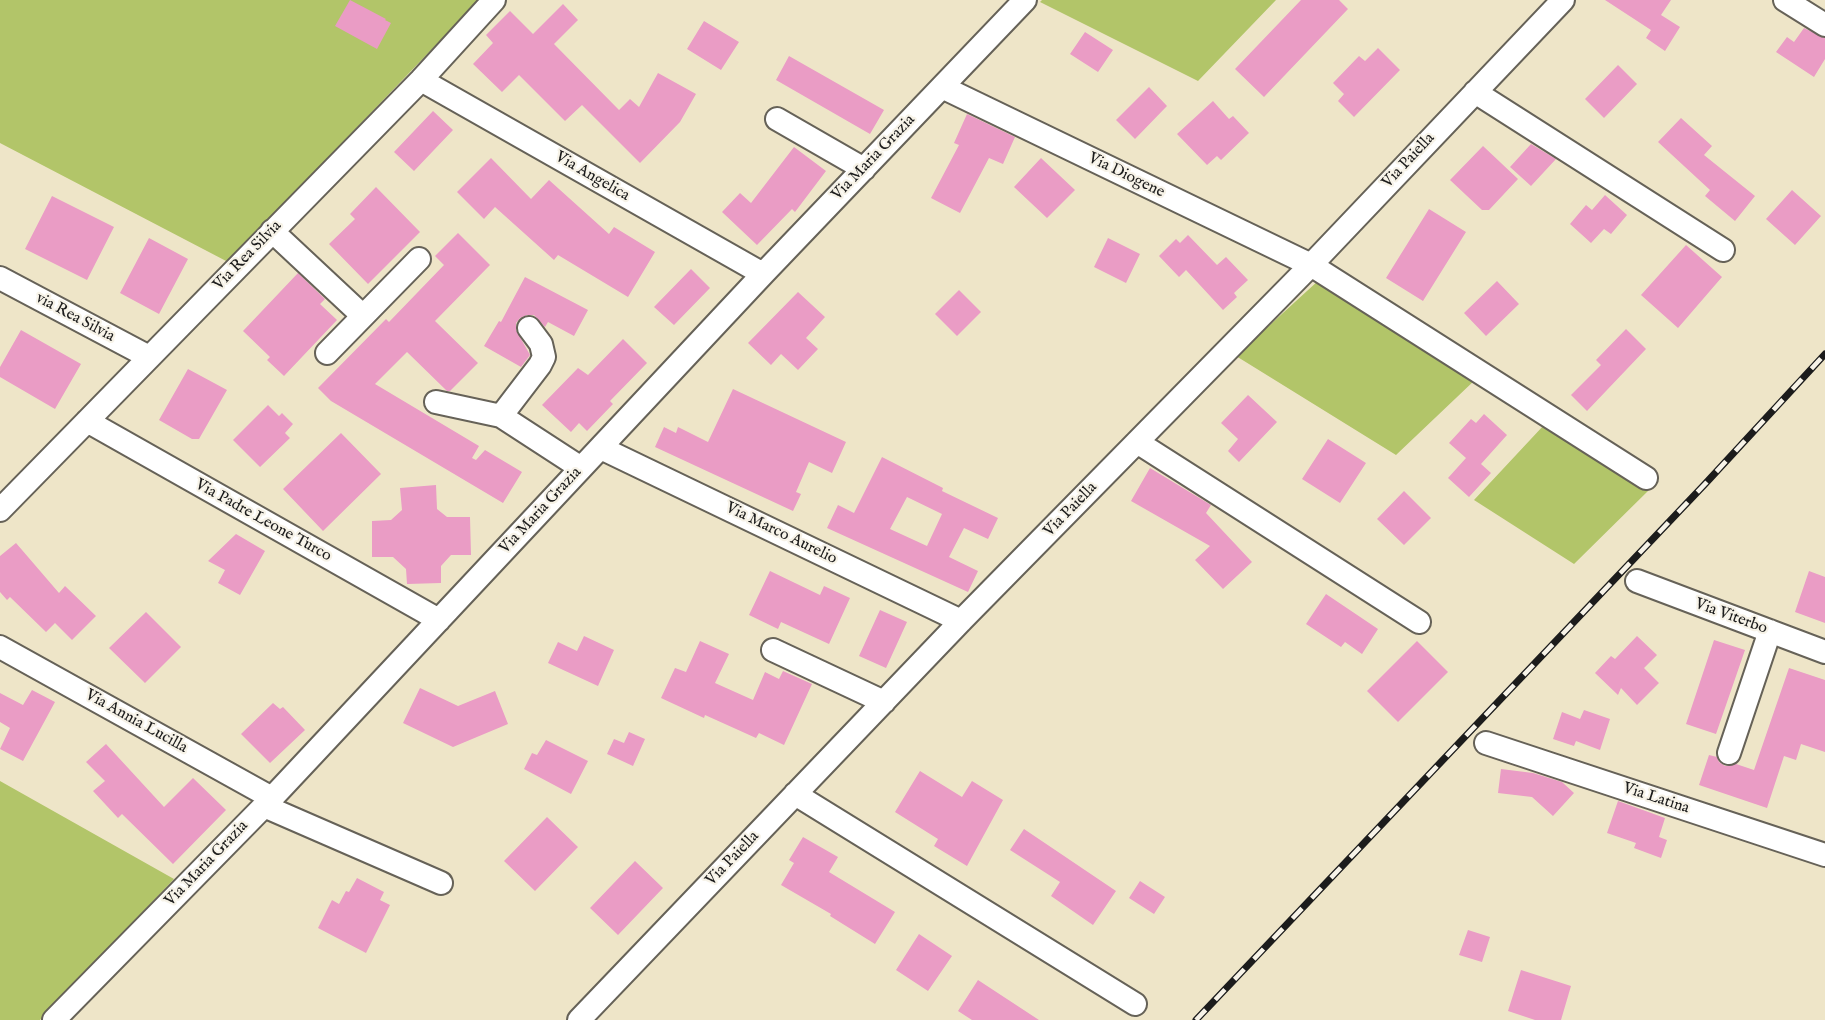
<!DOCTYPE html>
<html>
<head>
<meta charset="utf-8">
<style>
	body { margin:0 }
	canvas { display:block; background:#eee5c8 }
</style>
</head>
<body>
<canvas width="1825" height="1020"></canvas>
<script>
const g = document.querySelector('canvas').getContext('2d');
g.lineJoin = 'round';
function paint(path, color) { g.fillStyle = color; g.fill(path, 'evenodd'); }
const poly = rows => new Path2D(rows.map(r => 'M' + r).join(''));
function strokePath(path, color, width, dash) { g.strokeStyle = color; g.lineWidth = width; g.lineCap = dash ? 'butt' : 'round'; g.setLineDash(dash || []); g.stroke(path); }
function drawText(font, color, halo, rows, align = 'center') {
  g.font = font + ' "IM FELL English",serif'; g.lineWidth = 4.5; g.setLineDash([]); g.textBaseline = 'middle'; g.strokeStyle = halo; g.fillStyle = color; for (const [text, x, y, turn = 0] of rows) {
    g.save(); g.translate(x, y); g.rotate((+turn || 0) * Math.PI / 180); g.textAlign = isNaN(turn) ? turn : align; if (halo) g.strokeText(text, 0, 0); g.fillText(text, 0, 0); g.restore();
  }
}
const green = poly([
	[0,0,479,0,228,262,0,143],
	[1042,0,1276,0,1198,81,1040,2],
	[1319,280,1476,379,1396,455,1236,356],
	[1544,425,1648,491,1574,564,1474,500],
	[0,781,174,879,40,1020,0,1020]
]);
const building = poly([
	[350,0,386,19,385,20,391,23,377,49,335,26],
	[1301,0,1339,0,1348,9,1264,97,1235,69],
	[1605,0,1671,0,1661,15,1680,27,1665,51,1646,38,1651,30],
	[563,4,578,20,554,44,619,110,630,99,639,107,658,73,696,94,680,122,640,163,582,105,565,121,519,75,502,92,473,64,493,43,486,35,510,11,533,34],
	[704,21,739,42,721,70,687,49],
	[1804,28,1825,38,1825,59,1814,77,1776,52,1787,37,1794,42],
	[1085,32,1113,50,1098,72,1070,54],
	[1378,48,1400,70,1354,117,1338,101,1344,94,1333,83,1359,56,1365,61],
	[789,56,884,110,870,134,776,80],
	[1618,65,1637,84,1604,118,1585,99],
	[1149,87,1167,106,1135,139,1116,120],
	[1213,101,1229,119,1233,116,1249,133,1221,160,1217,156,1207,165,1177,134],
	[433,111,453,130,414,171,394,152],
	[967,114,1015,137,1003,164,989,158,960,213,931,198,959,145,954,143],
	[1681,118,1712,146,1704,155,1755,196,1735,221,1705,196,1710,190,1658,142],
	[1531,144,1556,159,1531,186,1510,167],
	[1483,146,1518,179,1489,210,1482,210,1450,180],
	[794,147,826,171,795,212,792,209,757,245,722,212,740,193,751,203],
	[491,158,531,199,549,180,609,234,614,227,655,252,628,297,558,255,554,260,495,207,484,219,457,192],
	[1041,158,1075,190,1047,218,1014,187],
	[376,187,420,232,368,284,329,244,355,219,350,214],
	[1792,190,1821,216,1795,245,1766,219],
	[1605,195,1627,215,1611,234,1604,229,1591,243,1570,224,1586,205,1592,210],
	[52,196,114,227,87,280,25,249],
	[1429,209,1466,232,1423,301,1386,278],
	[458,233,490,265,435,321,478,363,450,391,447,391,407,352,375,384,479,446,472,458,476,460,485,450,522,472,503,503,331,401,318,388,386,319,389,322,444,265,435,256],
	[1188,235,1217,265,1226,257,1248,280,1234,293,1237,297,1223,310,1186,270,1179,277,1159,256,1176,239,1180,243],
	[149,238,188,259,159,314,120,293],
	[1108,238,1140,254,1126,283,1094,267],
	[1686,245,1722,277,1678,328,1641,295],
	[691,269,710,288,674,325,654,307],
	[298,273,325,299,320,304,337,320,284,376,267,360,270,357,243,331],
	[525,277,588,310,574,336,548,322,545,327,534,315,527,315,520,318,516,323,516,330,530,355,521,367,484,346,499,321,501,322],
	[1497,281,1519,304,1486,336,1464,313],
	[959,290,981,312,957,336,935,314],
	[798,292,825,317,806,338,818,349,798,370,781,354,771,365,748,343],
	[1626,329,1646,349,1587,411,1571,395,1601,365,1596,360],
	[21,330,81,364,55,409,0,377,0,367],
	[623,339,647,363,610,401,613,404,587,431,579,423,571,432,542,405,578,368,588,375],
	[188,369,227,390,199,439,192,439,159,420],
	[733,389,846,442,832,473,809,462,796,492,801,494,793,511,655,447,664,427,676,433,678,427,708,442],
	[1248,395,1277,422,1239,462,1228,451,1238,439,1221,423],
	[268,405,279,416,282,413,293,424,285,433,290,438,260,467,233,440],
	[1484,414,1507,435,1481,464,1491,473,1469,497,1448,478,1466,458,1449,443,1471,419,1476,423],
	[341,433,381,474,323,531,283,489],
	[1328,439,1366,463,1340,503,1302,479],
	[882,457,943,488,942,491,998,518,988,539,964,528,949,557,978,571,968,592,827,528,838,505,854,513],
	[907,497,942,514,927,546,890,529],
	[1150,468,1211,505,1206,513,1252,562,1223,589,1195,560,1210,546,1131,501],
	[436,485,437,509,447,517,470,517,471,555,451,555,441,566,441,583,407,584,406,569,393,557,372,557,372,521,391,520,402,510,400,488],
	[1404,491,1431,518,1404,545,1377,519],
	[236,534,265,551,240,595,218,583,225,570,208,561],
	[16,543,59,593,65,586,96,616,72,640,55,623,46,632,10,597,7,600,0,592,0,556],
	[770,571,820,595,824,586,850,598,829,644,781,622,778,629,749,615],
	[1809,571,1825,577,1825,623,1795,612],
	[1326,594,1378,629,1362,654,1345,642,1341,647,1306,624],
	[880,610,907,622,886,668,859,656],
	[146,612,181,647,145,683,109,648],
	[584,636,614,650,598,686,548,663,558,642,577,651],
	[1637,636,1657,655,1644,668,1659,683,1637,705,1621,688,1618,695,1595,673,1611,656,1615,659],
	[1714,640,1745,650,1716,734,1686,724],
	[700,641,729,654,715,683,753,700,765,672,779,679,783,671,812,684,784,745,759,733,756,738,705,715,704,718,661,698,675,668,686,672],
	[1417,641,1448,672,1398,722,1367,691],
	[1789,668,1825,680,1825,752,1801,744,1796,760,1784,756,1767,808,1699,785,1709,755,1717,757,1719,762,1725,766,1736,764,1754,770],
	[420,688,458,706,495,691,508,724,453,747,403,723],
	[32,690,55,702,23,761,0,749,10,728,0,722,0,693,23,705],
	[273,703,280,709,283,707,305,730,270,763,241,734],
	[1584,710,1610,719,1600,750,1576,741,1574,746,1553,739,1562,712,1580,719],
	[629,732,645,739,633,766,607,754,614,739,624,743],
	[546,740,588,761,571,794,524,769,532,753,537,755],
	[106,744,164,807,193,778,226,810,173,864,122,814,118,818,93,791,105,781,86,762],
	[1501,769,1533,773,1562,782,1574,793,1553,816,1532,797,1498,793],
	[920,771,962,797,972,781,1003,800,967,866,934,846,938,839,895,812],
	[1618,801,1665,818,1659,837,1667,840,1661,858,1634,848,1636,843,1607,833],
	[547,817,578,847,535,891,504,861],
	[1024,829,1116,891,1093,925,1051,896,1060,882,1010,850],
	[803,837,838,857,829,872,895,912,875,944,830,916,831,914,781,885,794,863,789,860],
	[635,861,663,888,618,935,590,908],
	[357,878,384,892,380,900,390,905,366,953,318,928,332,900,339,904,346,891,349,892],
	[1140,881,1165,897,1154,914,1129,898],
	[1468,930,1490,937,1482,962,1459,955],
	[919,934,952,956,928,991,896,970],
	[1521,970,1571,986,1561,1020,1535,1020,1508,1011],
	[978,980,1039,1020,972,1020,958,1011]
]);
const minor = poly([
	[1785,0,1825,25],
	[421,80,763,274],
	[942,87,1311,265,1646,478],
	[1475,92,1723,250],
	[777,119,864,169],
	[272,231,363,316],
	[0,278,149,357],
	[327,353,419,259],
	[436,402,501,416,581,468],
	[501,416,540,365,544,357,541,344,529,328],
	[87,421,439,620],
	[1137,442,1419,622],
	[601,448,961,621],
	[0,510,421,80,494,0],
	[1637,581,1825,652],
	[0,647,272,798],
	[773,650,884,702],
	[1486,743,1825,855],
	[1729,753,1770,631],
	[795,794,1135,1004],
	[264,806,441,883],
	[54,1020,272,798,763,274,1025,0],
	[579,1020,961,621,1311,265,1563,0]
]);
const rail = poly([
	[1196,1020,1705,484,1825,354]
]);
const streetNames = [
	["Via Maria Grazia",874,158,-46],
	["Via Paiella",1409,161,-47],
	["Via Diogene",1126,176,26],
	["Via Angelica",592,177,30],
	["Via Rea Silvia",248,256,-46],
	["via Rea Silvia",75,318,28],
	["Via Paiella",1071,510,-46],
	["Via Maria Grazia",541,511,-47],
	["Via Padre Leone Turco",263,521,29],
	["Via Marco Aurelio",781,534,26],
	["Via Viterbo",1731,617,20],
	["Via Annia Lucilla",136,722,29],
	["Via Latina",1656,799,18],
	["Via Paiella",733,859,-46],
	["Via Maria Grazia",207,864,-46]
];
paint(green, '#b2c569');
paint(building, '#ea9cc5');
strokePath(minor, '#666258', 26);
strokePath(minor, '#fff', 22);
strokePath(rail, '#1c1c1c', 7);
strokePath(rail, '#f7f3e8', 4.5, [14]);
drawText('16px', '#1c1c1c', '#f7f3e8', streetNames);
</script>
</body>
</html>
